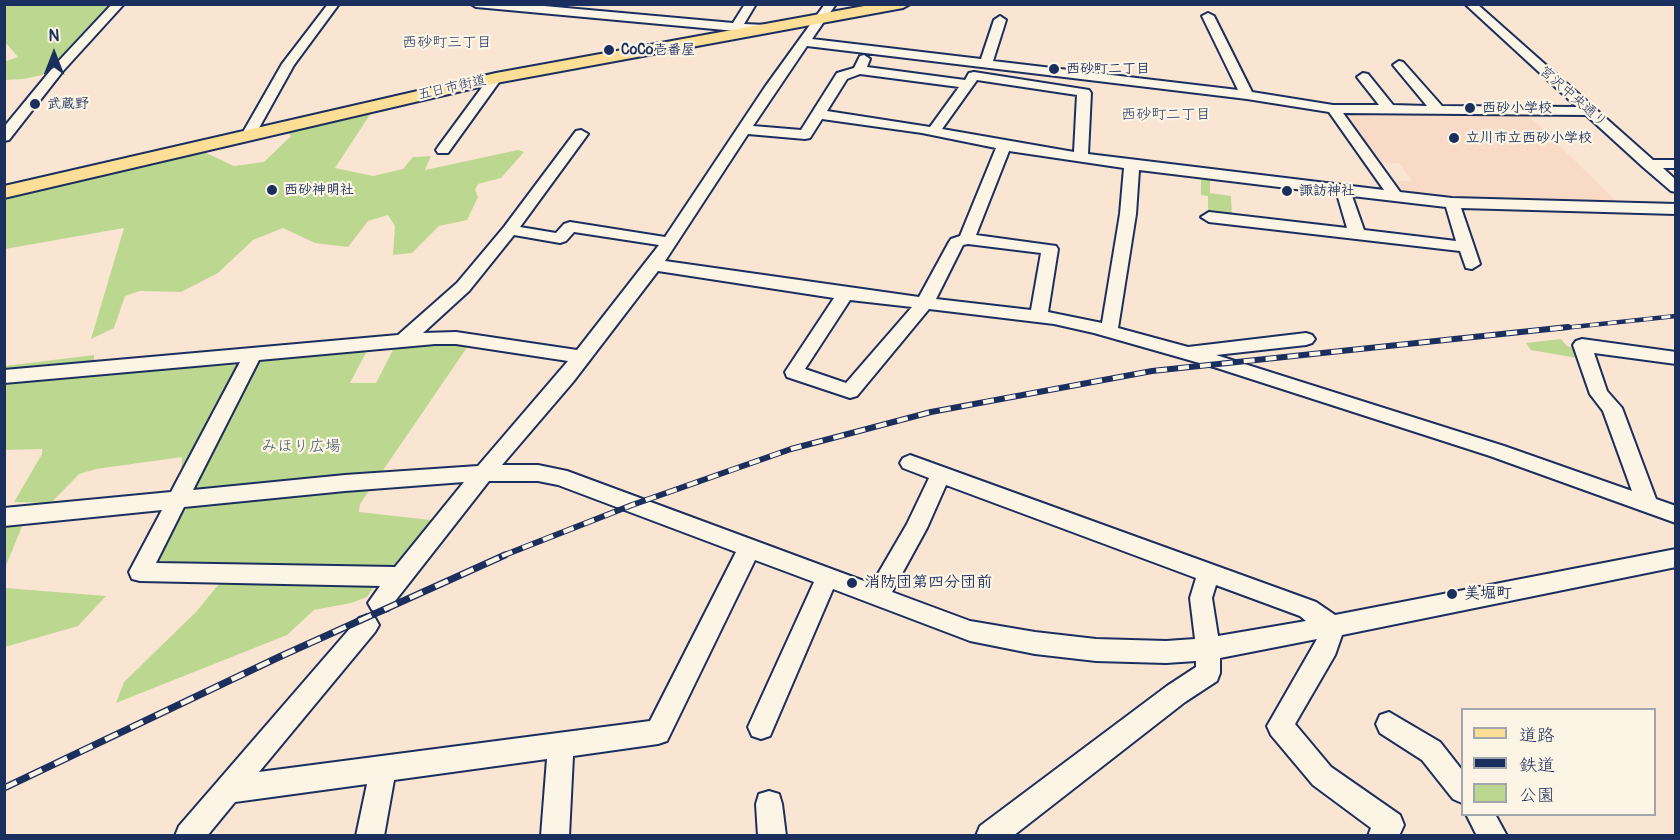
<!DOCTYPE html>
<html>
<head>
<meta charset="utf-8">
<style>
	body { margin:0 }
	#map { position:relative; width:1680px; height:840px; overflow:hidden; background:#fae5d3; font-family:Pangolin,"Klee One",sans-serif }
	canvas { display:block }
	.frame { position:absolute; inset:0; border:6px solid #1b2f5e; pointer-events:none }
	.legend { position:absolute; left:1461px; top:708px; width:195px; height:108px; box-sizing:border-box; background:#fcf5e5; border:2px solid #a2a6af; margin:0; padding:8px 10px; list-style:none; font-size:18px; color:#1b2f5e }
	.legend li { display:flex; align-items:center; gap:12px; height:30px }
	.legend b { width:30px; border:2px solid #a2a6af }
	.north { position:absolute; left:24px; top:24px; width:60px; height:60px; -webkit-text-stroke:4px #fcf5e5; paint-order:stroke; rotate:0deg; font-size:16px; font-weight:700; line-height:24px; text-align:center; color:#1b2f5e }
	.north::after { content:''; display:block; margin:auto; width:21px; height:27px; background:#1b2f5e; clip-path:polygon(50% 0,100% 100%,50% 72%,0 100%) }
</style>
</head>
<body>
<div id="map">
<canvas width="1680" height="840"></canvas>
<div class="frame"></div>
<ul class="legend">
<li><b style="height:8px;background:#fdde96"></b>道路</li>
<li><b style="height:8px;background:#1b2f5e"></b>鉄道</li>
<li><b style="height:16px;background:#bcd890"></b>公園</li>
</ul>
<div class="north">N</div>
</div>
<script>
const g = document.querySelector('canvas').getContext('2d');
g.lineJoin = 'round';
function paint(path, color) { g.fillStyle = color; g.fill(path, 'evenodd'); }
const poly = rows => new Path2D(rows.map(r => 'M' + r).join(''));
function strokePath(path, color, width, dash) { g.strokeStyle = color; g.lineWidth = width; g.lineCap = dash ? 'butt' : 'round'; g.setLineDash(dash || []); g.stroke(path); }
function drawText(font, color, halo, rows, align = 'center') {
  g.font = font + ' Pangolin,"Klee One",sans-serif'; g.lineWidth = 4.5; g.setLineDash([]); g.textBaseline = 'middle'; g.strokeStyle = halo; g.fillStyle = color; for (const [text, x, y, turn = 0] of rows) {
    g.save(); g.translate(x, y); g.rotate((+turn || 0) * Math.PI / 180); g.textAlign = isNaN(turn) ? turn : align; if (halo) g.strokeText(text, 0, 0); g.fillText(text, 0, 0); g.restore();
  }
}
const built = poly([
	[1340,113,1526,113,1619,204,1450,200,1402,194,1389,181,1412,181,1399,163,1375,163]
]);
const green = poly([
	[5,5,111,5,50,73,24,79,5,80,4,62,18,57,5,42],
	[373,110,335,168,373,176,403,169,413,157,431,156,425,170,518,150,524,152,501,178,478,184,475,190,478,197,467,220,439,226,412,253,393,255,395,226,388,215,368,221,348,247,315,243,283,228,253,240,218,273,181,292,140,291,125,296,114,328,91,339,124,228,5,249,5,199,202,151,234,166,264,162,291,136,286,130],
	[1201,177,1210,178,1210,193,1231,196,1232,217,1208,214,1208,196,1201,195],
	[1561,339,1567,346,1573,348,1577,358,1531,350,1526,343],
	[451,341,468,346,360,504,359,512,440,521,398,572,384,572,367,597,351,603,314,610,287,635,116,703,124,682,196,612,233,567,153,563,181,481,182,457,96,469,79,474,51,503,14,502,42,454,42,449,5,450,4,366,94,355,95,373,253,364,262,358,369,347,350,383,376,383,395,346],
	[23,524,5,568,5,526],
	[4,588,5,588,106,596,78,626,5,647]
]);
const minor = poly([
	[112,4,124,4,63,71,9,140,4,141,4,127,55,65,112,4],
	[328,4,339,4,294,65,254,137,244,137,242,134,282,64,328,4],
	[471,4,522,4,733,23,745,4,756,4,744,24,766,25,772,29,766,33,736,31,476,7,471,4],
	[825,4,836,4,812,39,981,59,994,20,1000,16,1006,20,993,61,1238,90,1202,16,1208,13,1214,16,1252,92,1333,105,1379,105,1357,77,1363,73,1368,74,1393,105,1427,106,1393,65,1399,61,1403,62,1442,106,1577,107,1465,4,1477,4,1653,160,1676,160,1676,168,1663,168,1676,180,1676,192,1671,191,1643,167,1586,115,1343,113,1400,192,1452,198,1676,204,1676,214,1461,208,1480,264,1472,269,1466,268,1460,251,1209,222,1201,217,1209,212,1347,228,1337,194,1139,170,1136,214,1118,328,1188,347,1306,333,1312,335,1315,339,1312,343,1306,345,1216,355,1504,446,1632,491,1603,411,1590,394,1573,345,1576,341,1582,339,1676,352,1676,364,1594,353,1607,391,1622,408,1656,499,1676,506,1676,523,1490,456,1217,368,1094,333,1054,324,929,309,857,396,850,398,787,377,785,372,834,298,658,271,573,382,502,465,538,465,567,471,872,584,907,524,929,478,903,468,900,463,903,458,910,455,1316,602,1335,615,1676,549,1676,567,1342,635,1335,655,1295,724,1331,767,1400,815,1404,825,1399,836,1368,836,1371,828,1313,785,1271,735,1267,726,1317,639,1220,658,1220,673,1217,681,1185,702,1013,836,976,836,980,826,1167,686,1196,667,1196,661,1166,663,1096,661,1035,654,970,641,833,589,770,736,761,739,752,736,748,727,814,582,755,560,667,741,658,744,573,756,569,836,541,836,547,759,394,780,384,836,356,836,367,784,235,802,207,836,175,836,179,826,218,781,359,618,367,615,375,618,379,625,375,632,259,772,650,721,736,552,558,485,538,481,489,481,388,610,380,613,372,610,368,603,380,586,140,581,132,579,129,572,162,510,4,526,4,508,171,492,240,362,4,383,4,370,398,335,457,283,504,227,576,131,581,130,588,134,520,227,556,233,564,224,570,222,665,237,765,87,825,4],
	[807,46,1247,99,1329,112,1384,190,1088,154,1091,93,1089,90,974,72,969,73,965,80,867,67,870,59,864,55,860,56,854,68,837,73,801,130,753,126,807,46],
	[860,74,959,87,930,127,827,111,847,79,860,74],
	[977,80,1077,95,1074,152,942,129,977,80],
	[822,119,922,133,996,148,960,236,951,239,949,242,919,297,665,261,748,134,805,139,810,138,822,119],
	[1009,151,1124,168,1120,214,1102,323,1048,312,1058,249,1056,246,976,235,1009,151],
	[1352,196,1446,207,1456,241,1364,230,1352,196],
	[574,232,659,245,577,350,456,332,423,333,469,291,514,235,560,243,566,241,574,232],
	[968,244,1041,253,1031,310,936,299,963,245,968,244],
	[850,300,912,307,846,383,805,369,850,300],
	[435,344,456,344,568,361,478,466,345,475,193,490,259,360,435,344],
	[464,482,395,567,156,563,184,507,345,491,464,482],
	[946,485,1196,578,1190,598,1195,639,1166,641,1096,639,1035,632,970,621,892,592,927,528,946,485],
	[1216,585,1300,616,1306,621,1218,636,1212,598,1216,585],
	[496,74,502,78,448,153,438,153,436,150,438,147,491,75,496,74],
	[1389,712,1440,742,1462,770,1462,803,1453,799,1422,760,1380,733,1376,724,1380,715,1389,712],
	[769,791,779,794,782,804,786,836,758,836,756,804,759,794,769,791],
	[1466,814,1495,814,1507,836,1477,836,1466,814]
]);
const major = poly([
	[875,4,910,4,903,8,496,83,4,198,4,186,496,73,875,4]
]);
const railFar2 = poly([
	[1554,329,1676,316]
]);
const railFar1 = poly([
	[502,556,632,505,791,449,931,412,1152,371,1568,327]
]);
const rail = poly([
	[4,788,279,657,505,555]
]);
const markers = [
	[609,50,6,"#1b2f5e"],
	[1054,69,6,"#1b2f5e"],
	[35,104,6,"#1b2f5e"],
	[1470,108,6,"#1b2f5e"],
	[1454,138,6,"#1b2f5e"],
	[272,190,6,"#1b2f5e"],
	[1287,191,6,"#1b2f5e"],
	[852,583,6,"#1b2f5e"],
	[1452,594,6,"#1b2f5e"]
];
const farPoinames = [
	["CoCo壱番屋",621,50],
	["西砂町二丁目",1066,69],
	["武蔵野",47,104],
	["西砂小学校",1482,108],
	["立川市立西砂小学校",1466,138],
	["西砂神明社",284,190],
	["諏訪神社",1299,191]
];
const farStreetnames = [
	["五日市街道",452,88,-13],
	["宮沢中央通り",1573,97,41]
];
const farNeighbourhoodnames = [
	["西砂町三丁目",447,43],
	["西砂町二丁目",1166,115]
];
const parkNames = [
	["みほり広場",301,447]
];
const poiNames = [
	["消防団第四分団前",864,583],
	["美堀町",1464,594]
];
paint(built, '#f9dac6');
paint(green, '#bcd890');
strokePath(minor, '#1b2f5e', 4);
strokePath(major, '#1b2f5e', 4);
paint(minor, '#fcf5e5');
paint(major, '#fdde96');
strokePath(railFar2, '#1b2f5e', 4.5);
strokePath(railFar1, '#1b2f5e', 6);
strokePath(rail, '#1b2f5e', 7);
strokePath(railFar2, '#fcf5e5', 3, [9]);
strokePath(railFar1, '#fcf5e5', 4, [11]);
strokePath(rail, '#fcf5e5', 4.5, [14]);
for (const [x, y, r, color] of markers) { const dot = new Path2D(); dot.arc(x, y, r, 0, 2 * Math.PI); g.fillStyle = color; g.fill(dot); strokePath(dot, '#fcf5e5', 2); }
drawText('bold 14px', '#1b2f5e', '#fcf5e5', farPoinames, 'left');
drawText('14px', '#1b2f5e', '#fcf5e5', farStreetnames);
drawText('15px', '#1b2f5e', '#fcf5e5', farNeighbourhoodnames);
drawText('16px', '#43596a', '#fcf5e5', parkNames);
drawText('bold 16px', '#1b2f5e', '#fcf5e5', poiNames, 'left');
</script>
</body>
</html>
